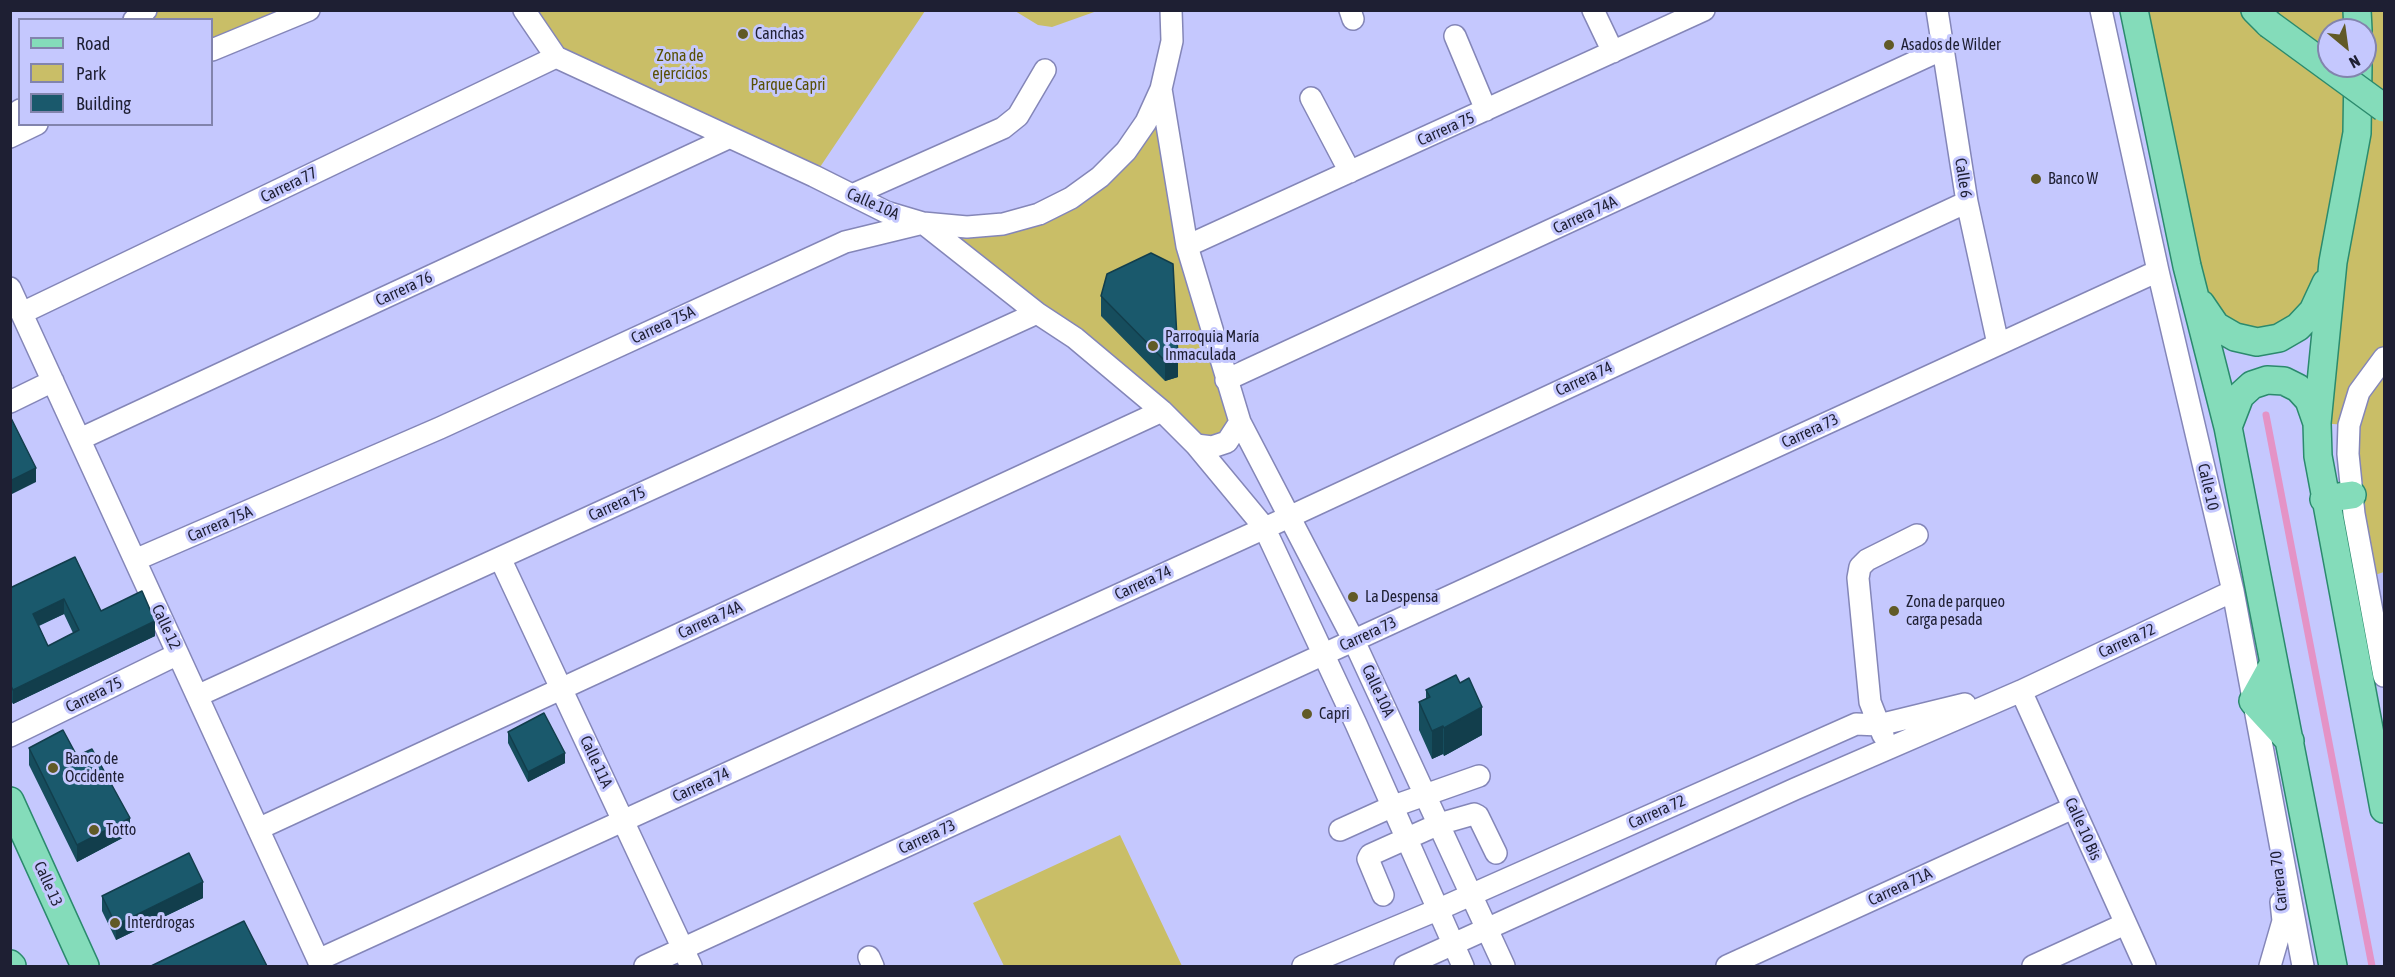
<!DOCTYPE html>
<html>
<head>
<meta charset="utf-8">
<style>
	body { margin:0 }
	#map { position:relative; width:2395px; height:977px; overflow:hidden; background:#c5c8fe; font-family:"Asap Condensed",sans-serif }
	canvas { display:block }
	.frame { position:absolute; inset:0; border:12px solid #1e1f33; pointer-events:none }
	.legend { position:absolute; left:18px; top:18px; width:195px; height:108px; box-sizing:border-box; background:#c5c8fe; border:2px solid #8284ad; margin:0; padding:8px 10px; list-style:none; font-size:18px; color:#1e1f33 }
	.legend li { display:flex; align-items:center; gap:12px; height:30px }
	.legend b { width:30px; border:2px solid #8284ad }
	.north { position:absolute; left:2317px; top:18px; width:60px; height:60px; box-sizing:border-box; background:#c5c8fe; border:2px solid #8284ad; border-radius:50%; rotate:151deg; font-size:16px; font-weight:700; line-height:24px; text-align:center; color:#1e1f33 }
	.north::after { content:''; display:block; margin:auto; width:21px; height:27px; background:#615a27; clip-path:polygon(50% 0,100% 100%,50% 72%,0 100%) }
</style>
</head>
<body>
<div id="map">
<canvas width="2395" height="977"></canvas>
<div class="frame"></div>
<ul class="legend">
<li><b style="height:8px;background:#84dcba"></b>Road</li>
<li><b style="height:16px;background:#c9be67"></b>Park</li>
<li><b style="height:16px;background:#1a596c"></b>Building</li>
</ul>
<div class="north">N</div>
</div>
<script>
const g = document.querySelector('canvas').getContext('2d');
g.lineJoin = 'round';
function paint(path, color) { g.fillStyle = color; g.fill(path, 'evenodd'); }
const poly = rows => new Path2D(rows.map(r => 'M' + r).join(''));
function strokePath(path, color, width, dash) { g.strokeStyle = color; g.lineWidth = width; g.lineCap = dash ? 'butt' : 'round'; g.setLineDash(dash || []); g.stroke(path); }
function drawText(font, color, halo, rows, align = 'center') {
  g.font = font + ' "Asap Condensed",sans-serif'; g.lineWidth = 6; g.setLineDash([]); g.textBaseline = 'middle'; g.strokeStyle = halo; g.fillStyle = color; for (const [text, x, y, turn = 0] of rows) {
    g.save(); g.translate(x, y); g.rotate((+turn || 0) * Math.PI / 180); g.textAlign = isNaN(turn) ? turn : align; if (halo) g.strokeText(text, 0, 0); g.fillText(text, 0, 0); g.restore();
  }
}
const built = poly([
	[2384,572,2384,676,2366,578]
]);
const green = poly([
	[146,11,309,11,212,50,212,20,134,20],
	[524,11,925,11,814,176,556,57],
	[1015,11,1097,11,1052,27,1038,25],
	[2134,11,2384,11,2384,572,2366,578,2349,425,2317,423,2333,265,2279,338,2216,326],
	[2329,30,2365,30,2365,66,2329,66],
	[1161,89,1187,246,1240,422,1212,447,923,223,1003,224,1100,177],
	[1120,835,1182,966,1004,966,973,903]
]);
const stream = poly([
	[2266,415,2372,966]
]);
const minor = poly([
	[524,10,556,57,814,176,886,212,923,223,1037,313,1075,338,1162,411,1196,445,1264,527,1356,724,1463,966],
	[1171,10,1172,41,1161,89,1187,246,1240,422,1354,641,1504,966],
	[1350,10,1353,19],
	[1593,10,1613,52],
	[1937,10,1967,202,1998,344],
	[2101,10,2158,271,2233,591,2303,966],
	[134,20,146,10],
	[1455,36,1486,110],
	[212,50,309,10],
	[1311,98,1350,172],
	[10,117,20,110],
	[10,137,37,124],
	[852,195,1003,128,1018,116,1045,70],
	[1187,246,1704,10],
	[10,288,321,966],
	[22,313,556,57],
	[2384,358,2359,392,2349,425,2348,454,2354,514,2384,676],
	[1226,380,1943,49],
	[10,402,53,381],
	[80,439,728,138],
	[1196,445,1212,447,1227,442,1240,422],
	[500,558,691,966],
	[135,560,440,428,845,242,923,223,967,227,1003,224,1039,214,1071,198,1100,177,1126,151,1146,122,1161,89],
	[2021,691,2145,966],
	[197,696,1037,313],
	[1883,735,1870,702,1858,578,1860,567,1867,560,1917,535],
	[10,736,178,654],
	[258,829,1162,411],
	[1340,830,1391,807,1479,776],
	[1383,895,1368,859,1370,855,1439,824,1474,814,1478,816,1496,853],
	[869,957,873,966],
	[318,960,1289,517,1967,202],
	[645,966,2158,271],
	[1303,966,1437,910,1856,724,1879,725,1965,704],
	[1405,966,1795,789,2021,691,2233,591],
	[1727,966,2073,808],
	[2033,966,2125,924],
	[2270,966,2283,921,2281,902]
]);
const major = poly([
	[2134,10,2187,266,2228,427,2333,966],
	[2255,10,2269,24],
	[2357,10,2358,30],
	[2358,66,2357,133,2333,262,2317,423,2318,456,2384,809],
	[2201,304,2216,326,2235,337,2257,342,2279,338,2298,327,2313,311,2326,283],
	[2228,427,2240,396,2252,385,2267,380,2284,381,2298,388,2309,400,2317,423],
	[2324,499,2352,495],
	[2274,663,2253,701,2290,741],
	[10,801,85,966],
	[10,964,12,966]
]);
const majorBridge = poly([
	[2269,24,2384,108]
]);
const wall = poly([
	[1173,264,1178,377,1165,381,1101,316,1101,296],
	[75,557,101,611,155,636,13,704,10,699,10,588],
	[64,614,73,633,48,646,39,626],
	[1426,690,1482,735,1444,756,1443,754,1432,759,1419,730,1419,702,1426,699],
	[508,732,565,763,528,782,508,743],
	[29,748,77,756,130,834,77,862,29,765],
	[102,896,203,898,116,940,102,911]
]);
const shadedWall = poly([
	[1178,357,1178,377,1165,381,1165,361],
	[36,468,36,482,10,495,10,481],
	[64,599,64,614,33,628,33,614],
	[155,621,155,636,13,704,13,690],
	[1482,707,1482,735,1444,756,1444,728],
	[1443,726,1443,754,1432,759,1432,731],
	[565,753,565,763,528,782,528,772],
	[130,818,130,834,77,862,77,845],
	[203,882,203,898,116,940,116,925]
]);
const building = poly([
	[1151,253,1173,264,1178,357,1165,361,1101,296,1107,274,1151,253],
	[10,416,36,468,10,481,10,416],
	[75,557,101,611,142,591,155,621,13,690,10,684,10,588,75,557],
	[64,599,79,630,48,646,33,614,64,599],
	[1456,675,1460,683,1469,678,1482,707,1444,728,1443,726,1432,731,1419,702,1430,697,1426,690,1456,675],
	[544,713,565,753,528,772,508,732,544,713],
	[63,730,77,756,92,749,130,818,77,845,29,748,63,730],
	[189,853,203,882,116,925,102,896,189,853],
	[244,921,267,966,151,966,244,921]
]);
const markers = [
	[743,34,6,"#615a27"],
	[1889,45,6,"#615a27"],
	[2036,179,6,"#615a27"],
	[1153,346,6,"#615a27"],
	[1353,597,6,"#615a27"],
	[1894,611,6,"#615a27"],
	[1307,714,6,"#615a27"],
	[53,768,6,"#615a27"],
	[94,830,6,"#615a27"],
	[115,923,6,"#615a27"]
];
const poiNames = [
	["Canchas",755,34],
	["Asados de Wilder",1901,45],
	["Banco W",2048,179],
	["Parroquia María",1165,337],
	["Inmaculada",1165,355],
	["La Despensa",1365,597],
	["Zona de parqueo",1906,602],
	["carga pesada",1906,620],
	["Capri",1319,714],
	["Banco de",65,759],
	["Occidente",65,777],
	["Totto",106,830],
	["Interdrogas",127,923]
];
const parkNames = [
	["Zona de",680,56],
	["ejercicios",680,74],
	["Parque Capri",788,85]
];
const streetNames = [
	["Carrera 75",1446,129,-24],
	["Calle 6",1963,178,81],
	["Carrera 77",289,185,-26],
	["Calle 10A",873,204,24],
	["Carrera 74A",1585,215,-25],
	["Carrera 76",404,289,-25],
	["Carrera 75A",663,325,-25],
	["Carrera 74",1584,379,-25],
	["Carrera 73",1810,431,-25],
	["Calle 10",2208,487,77],
	["Carrera 75",617,504,-25],
	["Carrera 75A",220,524,-23],
	["Carrera 74",1143,583,-25],
	["Carrera 74A",710,620,-25],
	["Calle 12",166,627,65],
	["Carrera 73",1368,634,-25],
	["Carrera 72",2127,641,-25],
	["Calle 10A",1378,691,65],
	["Carrera 75",94,695,-26],
	["Calle 11A",596,762,65],
	["Carrera 74",701,785,-25],
	["Carrera 72",1657,812,-24],
	["Calle 10 Bis",2083,829,66],
	["Carrera 73",927,837,-25],
	["Carrera 70",2279,881,-96],
	["Calle 13",48,884,66],
	["Carrera 71A",1900,887,-25]
];
paint(built, '#b9bcf7');
paint(green, '#c9be67');
strokePath(stream, '#e493c6', 7);
strokePath(minor, '#8486b8', 24);
strokePath(major, '#2b8a6d', 30);
strokePath(minor, '#fff', 21);
strokePath(major, '#84dcba', 27);
strokePath(majorBridge, '#2b8a6d', 30, []);
strokePath(majorBridge, '#84dcba', 27);
paint(wall, '#164d5d');
paint(shadedWall, '#123e4c');
paint(building, '#1a596c');
strokePath(building, '#123e4c', 1.5);
for (const [x, y, r, color] of markers) { const dot = new Path2D(); dot.arc(x, y, r, 0, 2 * Math.PI); g.fillStyle = color; g.fill(dot); strokePath(dot, '#c5c8fe', 2); }
drawText('16px', '#1e1f33', '#c5c8fe', poiNames, 'left');
drawText('16px', '#585004', '#c5c8fe', parkNames);
drawText('16px', '#1e1f33', '#c5c8fe', streetNames);
</script>
</body>
</html>
